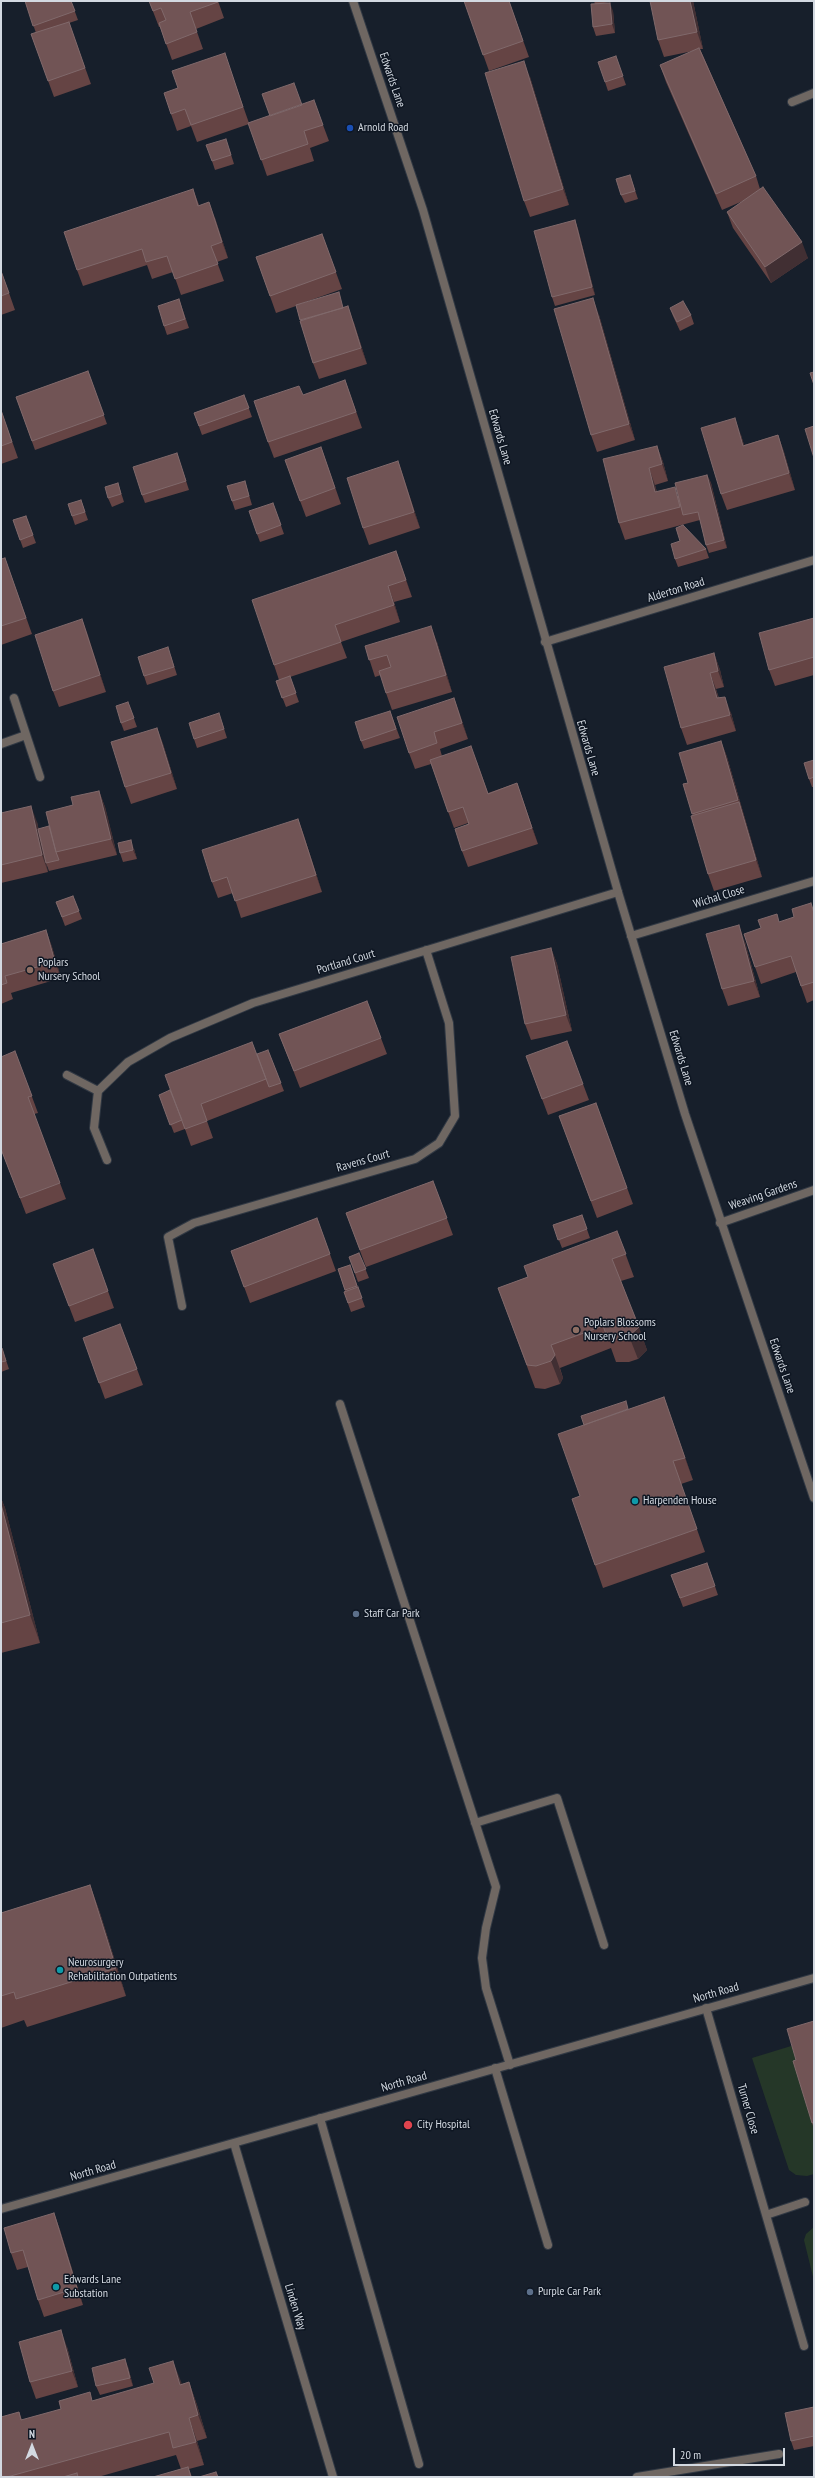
<!DOCTYPE html>
<html>
<head>
<meta charset="utf-8">
<style>
	body { margin:0 }
	#map { position:relative; width:815px; height:2478px; overflow:hidden; background:#171f2b; font-family:"PT Sans Narrow",sans-serif }
	canvas { display:block }
	.frame { position:absolute; inset:0; border:2px solid #d3d9e1; pointer-events:none }
	.north { position:absolute; left:12px; top:2426px; width:40px; height:40px; -webkit-text-stroke:3px #0e1622; paint-order:stroke; rotate:0deg; font-size:11px; font-weight:700; line-height:16px; text-align:center; color:#d3d9e1 }
	.north::after { content:''; display:block; margin:auto; width:14px; height:18px; background:#d3d9e1; clip-path:polygon(50% 0,100% 100%,50% 72%,0 100%) }
	.scale { position:absolute; left:673px; top:2448px; width:112px; height:18px; box-sizing:border-box; border:2px solid #d3d9e1; border-top:0; padding-left:5px; font-size:12px; line-height:14px; white-space:nowrap; color:#d3d9e1; -webkit-text-stroke:3px #0e1622; paint-order:stroke }
</style>
</head>
<body>
<div id="map">
<canvas width="815" height="2478"></canvas>
<div class="frame"></div>
<div class="north">N</div>
<div class="scale">20 m</div>
</div>
<script>
const g = document.querySelector('canvas').getContext('2d');
g.lineJoin = 'round';
function paint(path, color) { g.fillStyle = color; g.fill(path, 'evenodd'); }
const poly = rows => new Path2D(rows.map(r => 'M' + r).join(''));
function strokePath(path, color, width, dash) { g.strokeStyle = color; g.lineWidth = width; g.lineCap = dash ? 'butt' : 'round'; g.setLineDash(dash || []); g.stroke(path); }
function drawText(font, color, halo, rows, align = 'center') {
  g.font = font + ' "PT Sans Narrow",sans-serif'; g.lineWidth = 3; g.setLineDash([]); g.textBaseline = 'middle'; g.strokeStyle = halo; g.fillStyle = color; for (const [text, x, y, turn = 0] of rows) {
    g.save(); g.translate(x, y); g.rotate((+turn || 0) * Math.PI / 180); g.textAlign = isNaN(turn) ? turn : align; if (halo) g.strokeText(text, 0, 0); g.fillText(text, 0, 0); g.restore();
  }
}
const green = poly([
	[814,2039,814,2174,807,2176,796,2175,789,2170,752,2058],
	[814,2227,814,2281,804,2240,806,2234]
]);
const service = poly([
	[340,1404,496,1887,486,1928,482,1958,486,1988,510,2065],
	[475,1823,557,1798,604,1945],
	[495,2068,548,2245],
	[320,2118,419,2464],
	[234,2143,333,2477],
	[1,2209,814,1978],
	[637,2477,779,2454]
]);
const minor = poly([
	[792,102,814,93],
	[545,642,814,560],
	[14,698,40,777],
	[1,744,26,735],
	[631,936,814,881],
	[67,1075,98,1091],
	[107,1160,94,1128,98,1091,128,1062,170,1038,253,1003,618,892],
	[720,1223,814,1190],
	[182,1306,168,1237,194,1223,415,1159,439,1143,455,1116,449,1023,426,950],
	[706,2008,804,2346],
	[766,2215,805,2202]
]);
const tertiary = poly([
	[353,1,423,210,618,892,685,1114,814,1498]
]);
const wall = poly([
	[25,1,71,1,78,20,69,23,91,84,54,97,31,34,36,33],
	[149,1,218,1,224,18,196,29,203,49,172,60,160,27,159,27],
	[464,1,509,1,529,57,489,71],
	[594,1,610,1,610,2,598,4,613,11,615,33,596,36,593,27,595,4],
	[693,1,703,49,700,49,756,176,760,189,808,258,771,283,733,228,727,212,743,201,722,210,666,82,660,65,693,51,664,57,658,40],
	[619,65,626,85,608,91,605,82],
	[230,69,249,123,302,105,320,117,329,141,310,148,314,161,267,176,249,124,197,142,191,126,177,131,171,114],
	[530,77,569,205,530,217,524,201],
	[229,148,234,164,215,170,212,161],
	[630,175,638,199,625,203,621,195],
	[193,189,199,205,215,218,228,258,217,262,224,281,181,295,173,272,152,279,147,265,83,286,77,270],
	[575,220,578,229,595,295,555,306,552,297],
	[322,234,342,289,300,304,344,307,354,323,367,364,319,379,313,363,296,306,276,313,256,257],
	[1,270,15,310,1,315],
	[179,299,189,328,167,335,164,326],
	[670,308,691,315,694,324,680,331,673,316],
	[599,315,635,440,597,452,591,435],
	[88,371,107,424,35,450,16,397],
	[345,380,362,428,274,458,268,442],
	[244,395,252,417,202,435,194,413],
	[1,410,18,458,1,464],
	[741,435,744,445,778,435,784,452,795,490,727,510,721,494],
	[657,446,663,462,668,481,655,485,657,492,678,496,707,475,711,483,727,548,709,553,706,545,700,520,625,540,619,523],
	[321,447,341,504,306,517,285,460],
	[177,453,189,490,145,503,142,495],
	[398,461,420,528,369,545,363,528],
	[245,481,252,505,235,510,232,501],
	[118,483,124,502,112,507,108,498],
	[81,500,88,520,75,525,72,516],
	[273,503,284,534,260,542,257,534],
	[26,516,36,543,23,548,13,520],
	[680,541,706,549,709,558,678,567,675,559],
	[396,551,412,597,394,602,400,622,341,642,347,658,290,677,299,702,286,707,276,681,279,680,274,665],
	[5,558,32,634,1,645,1,559],
	[814,618,814,675,775,686,769,670],
	[82,619,106,692,59,707,53,691],
	[437,642,452,692,392,710,386,693,381,675,375,677,365,646],
	[714,653,720,670,724,687,716,689,719,698,731,713,736,731,687,745,681,728],
	[171,656,177,675,147,685,144,676],
	[454,698,468,739,440,749,442,756,477,762,488,793,517,783,538,844,468,867,462,851,468,823,454,828,431,764,415,769,409,753],
	[128,702,137,727,124,731,121,723],
	[390,711,400,738,364,749,361,741],
	[222,722,227,738,197,748,194,739],
	[157,728,163,744,177,789,131,804,125,787],
	[721,741,727,757,762,877,714,891,708,874,693,816,683,784,688,783],
	[814,760,814,787,812,787,809,779],
	[99,791,105,807,117,855,49,871,46,863,49,826,73,805],
	[1,813,37,822,48,872,1,883],
	[298,819,304,836,322,892,241,918,233,893,218,898,212,882],
	[134,849,137,859,123,862,120,853],
	[73,896,82,919,65,926,56,902],
	[814,912,814,1000,807,1003,796,972,761,984,755,967,780,922],
	[46,930,52,947,61,978,11,993,13,999,1,1004,1,944],
	[745,942,760,997,728,1006,722,989],
	[551,948,557,964,572,1031,531,1040,525,1024],
	[367,1001,387,1054,300,1088,279,1034],
	[268,1050,284,1091,207,1121,213,1138,191,1146,185,1129,174,1133,159,1095,258,1058],
	[15,1051,38,1113,34,1114,66,1199,26,1214,1,1149],
	[526,1056,583,1084,589,1100,548,1115],
	[596,1103,633,1204,597,1218,559,1116],
	[433,1181,453,1235,366,1267,346,1213],
	[582,1215,590,1238,562,1248,553,1225],
	[317,1218,336,1271,250,1303,231,1251],
	[617,1231,634,1277,621,1281,647,1350,638,1359,629,1362,616,1362,611,1348,560,1368,563,1378,560,1384,545,1389,535,1388,498,1288,528,1277],
	[93,1249,114,1308,75,1322,53,1264],
	[359,1253,369,1278,358,1282,349,1257],
	[350,1265,365,1307,351,1312,344,1292,345,1291,338,1269],
	[120,1324,143,1385,105,1399,83,1338],
	[1,1348,2,1348,9,1369,1,1372],
	[664,1397,693,1480,681,1484,705,1552,603,1588,572,1499,580,1496,629,1409],
	[1,1498,5,1508,40,1643,1,1653],
	[707,1563,718,1595,683,1607,671,1575],
	[90,1885,100,1913,126,1996,27,2027,24,2020,1,2028,1,1913],
	[814,2021,814,2129,812,2123,796,2060],
	[54,2213,60,2230,83,2305,44,2317,38,2300,28,2267,17,2270,11,2253],
	[67,2347,78,2387,36,2399,30,2382],
	[128,2367,133,2386,100,2395,96,2386],
	[189,2382,197,2405,207,2438,197,2441,204,2465,189,2469,192,2477,181,2469,176,2455,98,2477,1,2477,19,2412,22,2420,93,2401,182,2384],
	[814,2407,814,2446,794,2450,791,2441]
]);
const shadedWall = poly([
	[690,1,693,1,703,49,697,32],
	[610,3,613,11,615,33,612,24],
	[524,61,530,77,569,205,563,189],
	[209,202,215,218,228,258,222,242],
	[575,220,578,229,595,295,592,287],
	[802,242,808,258,771,283,765,267],
	[593,298,599,315,635,440,629,424],
	[348,306,354,323,367,364,361,348],
	[735,418,741,435,749,462,743,446],
	[778,435,784,452,795,490,789,473],
	[657,446,663,462,668,481,662,464],
	[398,461,404,478,420,528,414,512],
	[649,468,655,485,661,508,655,492],
	[707,475,711,483,727,548,724,540],
	[396,551,402,567,412,597,406,580],
	[388,586,394,602,400,622,394,605],
	[82,619,88,635,106,692,100,675],
	[431,626,437,642,452,692,446,675],
	[714,653,720,670,724,687,718,671],
	[710,673,716,689,723,715,717,698],
	[725,697,731,713,736,731,730,715],
	[454,698,460,714,468,739,462,723],
	[157,728,163,744,177,789,171,773],
	[721,741,727,757,762,877,756,860],
	[517,783,523,800,538,844,532,828],
	[99,791,105,807,117,855,111,839],
	[31,806,37,822,48,872,42,855],
	[298,819,304,836,322,892,316,875],
	[131,840,134,849,137,859,133,850],
	[739,925,745,942,760,997,754,981],
	[46,930,52,947,61,978,55,962],
	[551,948,557,964,572,1031,566,1015],
	[639,1327,647,1350,638,1359,629,1336],
	[555,1355,563,1378,560,1384,551,1361],
	[664,1397,672,1420,693,1480,685,1458],
	[1,1498,5,1508,40,1643,30,1615,1,1504],
	[90,1885,100,1913,126,1996,116,1968],
	[54,2213,60,2230,83,2305,77,2288],
	[61,2330,67,2347,78,2387,72,2371],
	[125,2359,128,2367,133,2386,130,2378],
	[173,2361,182,2384,189,2407,180,2385],
	[189,2382,197,2405,207,2438,198,2415],
	[189,2418,197,2441,204,2465,196,2442]
]);
const building = poly([
	[25,1,71,1,75,11,33,26,25,1],
	[149,1,218,1,218,2,190,12,197,32,166,44,159,23,166,20,161,8,153,11,149,1],
	[464,1,509,1,523,41,483,55,464,1],
	[650,1,690,1,697,32,658,40,650,1],
	[610,3,612,24,593,27,591,4,610,3],
	[69,22,85,68,48,81,31,34,69,22],
	[699,48,756,176,716,194,660,65,699,48],
	[225,53,243,107,191,125,185,109,171,114,164,93,178,88,172,71,225,53],
	[616,56,623,76,605,82,598,62,616,56],
	[524,61,563,189,524,201,485,73,524,61],
	[294,83,302,105,270,116,262,94,294,83],
	[314,100,323,125,304,131,308,144,261,160,248,123,314,100],
	[226,139,231,155,212,161,206,145,226,139],
	[630,175,635,191,621,195,616,179,630,175],
	[763,187,802,242,765,267,727,212,763,187],
	[193,189,198,206,209,202,222,242,211,246,218,264,175,279,167,256,146,262,142,249,77,270,64,232,193,189],
	[575,220,592,287,552,297,534,231,575,220],
	[322,234,336,272,270,296,256,257,322,234],
	[1,271,9,293,1,296,1,271],
	[339,292,343,308,300,320,296,305,339,292],
	[593,298,629,424,591,435,554,309,593,298],
	[179,299,185,319,164,326,158,306,179,299],
	[683,301,691,315,677,322,670,308,683,301],
	[348,306,361,348,313,363,300,321,348,306],
	[88,371,104,415,32,441,16,397,88,371],
	[814,372,814,385,810,373,814,372],
	[345,380,356,412,268,442,254,401,299,386,303,395,345,380],
	[244,395,249,408,199,426,194,413,244,395],
	[1,410,12,442,1,446,1,410],
	[735,418,743,446,778,435,789,473,721,494,701,428,735,418],
	[814,426,814,458,805,429,814,426],
	[657,446,662,464,649,468,655,492,675,487,680,507,619,523,603,459,657,446],
	[321,447,335,488,300,501,285,460,321,447],
	[177,453,186,481,142,495,133,467,177,453],
	[398,461,414,512,363,528,347,478,398,461],
	[707,475,724,540,706,545,698,512,683,515,675,483,707,475],
	[245,481,249,496,232,501,227,486,245,481],
	[118,483,121,494,108,498,105,487,118,483],
	[81,500,85,512,72,516,68,504,81,500],
	[273,503,281,525,257,534,249,511,273,503],
	[26,516,33,535,20,540,13,520,26,516],
	[683,525,706,549,675,559,671,544,680,541,676,528,683,525],
	[396,551,406,580,388,586,394,605,335,625,341,642,274,665,252,600,396,551],
	[5,558,26,618,1,626,1,559,5,558],
	[814,618,814,657,769,670,759,633,814,618],
	[82,619,100,675,53,691,35,635,82,619],
	[431,626,446,675,386,693,379,671,391,667,387,655,369,660,365,646,431,626],
	[168,647,174,667,144,676,138,657,168,647],
	[714,653,718,671,710,673,717,698,725,697,730,715,681,728,664,667,714,653],
	[290,676,296,693,282,698,276,681,290,676],
	[454,698,462,723,434,732,437,743,409,753,397,717,454,698],
	[128,702,134,718,121,723,116,706,128,702],
	[390,711,396,729,361,741,355,722,390,711],
	[219,713,224,729,194,739,189,723,219,713],
	[157,728,171,773,125,787,111,742,157,728],
	[721,741,738,800,692,814,683,784,688,783,679,753,721,741],
	[471,746,488,794,517,783,532,828,462,851,455,829,469,824,463,807,448,812,430,760,471,746],
	[814,760,814,777,809,779,804,763,814,760],
	[99,791,111,839,56,852,46,812,73,805,71,797,99,791],
	[739,802,756,860,708,874,691,816,739,802],
	[31,806,42,855,1,865,1,813,31,806],
	[298,819,316,875,235,901,227,877,212,882,202,850,298,819],
	[49,826,56,852,59,860,46,863,38,829,49,826],
	[131,840,133,850,120,853,118,843,131,840],
	[73,896,79,911,62,917,56,902,73,896],
	[811,903,814,913,814,982,801,986,791,956,755,967,744,934,761,928,758,920,777,914,779,922,794,917,792,909,811,903],
	[739,925,754,981,722,989,706,934,739,925],
	[46,930,55,962,5,976,7,983,1,985,1,944,46,930],
	[551,948,566,1015,525,1024,511,957,551,948],
	[367,1001,381,1038,294,1071,279,1034,367,1001],
	[567,1041,583,1084,542,1099,526,1056,567,1041],
	[252,1042,266,1079,201,1104,207,1121,185,1129,165,1075,252,1042],
	[268,1050,281,1083,269,1087,257,1054,268,1050],
	[15,1051,32,1096,28,1097,60,1183,20,1198,1,1149,1,1057,15,1051],
	[170,1090,182,1120,170,1125,159,1095,170,1090],
	[596,1103,627,1188,591,1201,559,1116,596,1103],
	[433,1181,447,1218,360,1250,346,1213,433,1181],
	[582,1215,587,1229,558,1240,553,1225,582,1215],
	[317,1218,330,1254,244,1287,231,1251,317,1218],
	[617,1231,626,1254,612,1259,639,1327,629,1336,620,1339,608,1339,603,1326,551,1345,555,1355,551,1361,536,1366,527,1365,498,1288,528,1277,524,1266,617,1231],
	[93,1249,108,1291,69,1306,53,1264,93,1249],
	[359,1253,366,1269,355,1273,349,1257,359,1253],
	[350,1265,357,1286,345,1290,338,1269,350,1265],
	[358,1287,362,1298,348,1303,344,1292,358,1287],
	[120,1324,137,1369,99,1383,83,1338,120,1324],
	[1,1348,2,1348,6,1361,1,1362,1,1348],
	[664,1397,685,1458,673,1461,697,1529,595,1565,572,1499,580,1496,558,1434,664,1397],
	[626,1401,628,1409,584,1425,581,1416,626,1401],
	[1,1504,30,1615,1,1623,1,1504],
	[707,1563,715,1586,680,1598,671,1575,707,1563],
	[90,1885,116,1968,16,1999,14,1992,1,1996,1,1913,90,1885],
	[814,2021,814,2122,812,2123,793,2061,796,2060,787,2029,814,2021],
	[54,2213,77,2288,38,2300,23,2250,11,2253,4,2228,54,2213],
	[61,2330,72,2371,30,2382,19,2342,61,2330],
	[125,2359,130,2378,96,2386,92,2368,125,2359],
	[173,2361,180,2385,189,2382,198,2415,189,2418,196,2442,173,2448,169,2432,7,2477,1,2477,1,2417,19,2412,21,2420,61,2409,59,2401,90,2392,92,2401,154,2383,149,2368,173,2361],
	[814,2407,814,2436,791,2441,785,2413,814,2407],
	[188,2467,191,2477,153,2477,188,2467],
	[216,2472,218,2477,199,2477,216,2472],
	[77,2473,78,2477,63,2477,77,2473]
]);
const markers = [
	[350,128,4,"#1a4fb4"],
	[30,970,4,"#8d6e63"],
	[576,1330,4,"#8d6e63"],
	[635,1501,4,"#0f9aa8"],
	[356,1614,4,"#5c6f8a"],
	[60,1970,4,"#0f9aa8"],
	[408,2125,5,"#e0444e"],
	[56,2287,4,"#0f9aa8"],
	[530,2292,4,"#5c6f8a"]
];
const streetNames = [
	["Edwards Lane",392,80,71],
	["Edwards Lane",500,437,74],
	["Alderton Road",676,590,-17],
	["Edwards Lane",588,748,74],
	["Wichal Close",719,897,-17],
	["Portland Court",346,962,-17],
	["Edwards Lane",681,1058,73],
	["Ravens Court",363,1161,-16],
	["Weaving Gardens",763,1195,-19],
	["Edwards Lane",782,1366,71],
	["North Road",716,1993,-16],
	["North Road",404,2082,-16],
	["Turner Close",748,2109,74],
	["North Road",93,2171,-16],
	["Linden Way",295,2307,73]
];
const poiNames = [
	["Arnold Road",358,128],
	["Poplars",38,963],
	["Nursery School",38,977],
	["Poplars Blossoms",584,1323],
	["Nursery School",584,1337],
	["Harpenden House",643,1501],
	["Staff Car Park",364,1614],
	["Neurosurgery",68,1963],
	["Rehabilitation Outpatients",68,1977],
	["City Hospital",417,2125],
	["Edwards Lane",64,2280],
	["Substation",64,2294],
	["Purple Car Park",538,2292]
];
paint(green, '#253728');
strokePath(service, '#313944', 10);
strokePath(minor, '#313944', 10);
strokePath(tertiary, '#313944', 10);
strokePath(service, '#6f6762', 8);
strokePath(minor, '#6f6762', 8);
strokePath(tertiary, '#6f6762', 8);
paint(wall, '#654444');
paint(shadedWall, '#412f33');
paint(building, '#715455');
strokePath(building, '#80696b', 1);
for (const [x, y, r, color] of markers) { const dot = new Path2D(); dot.arc(x, y, r, 0, 2 * Math.PI); g.fillStyle = color; g.fill(dot); strokePath(dot, '#0e1622', 1.5); }
drawText('12px', '#d3d9e1', '#0e1622', streetNames);
drawText('12px', '#d3d9e1', '#0e1622', poiNames, 'left');
</script>
</body>
</html>
